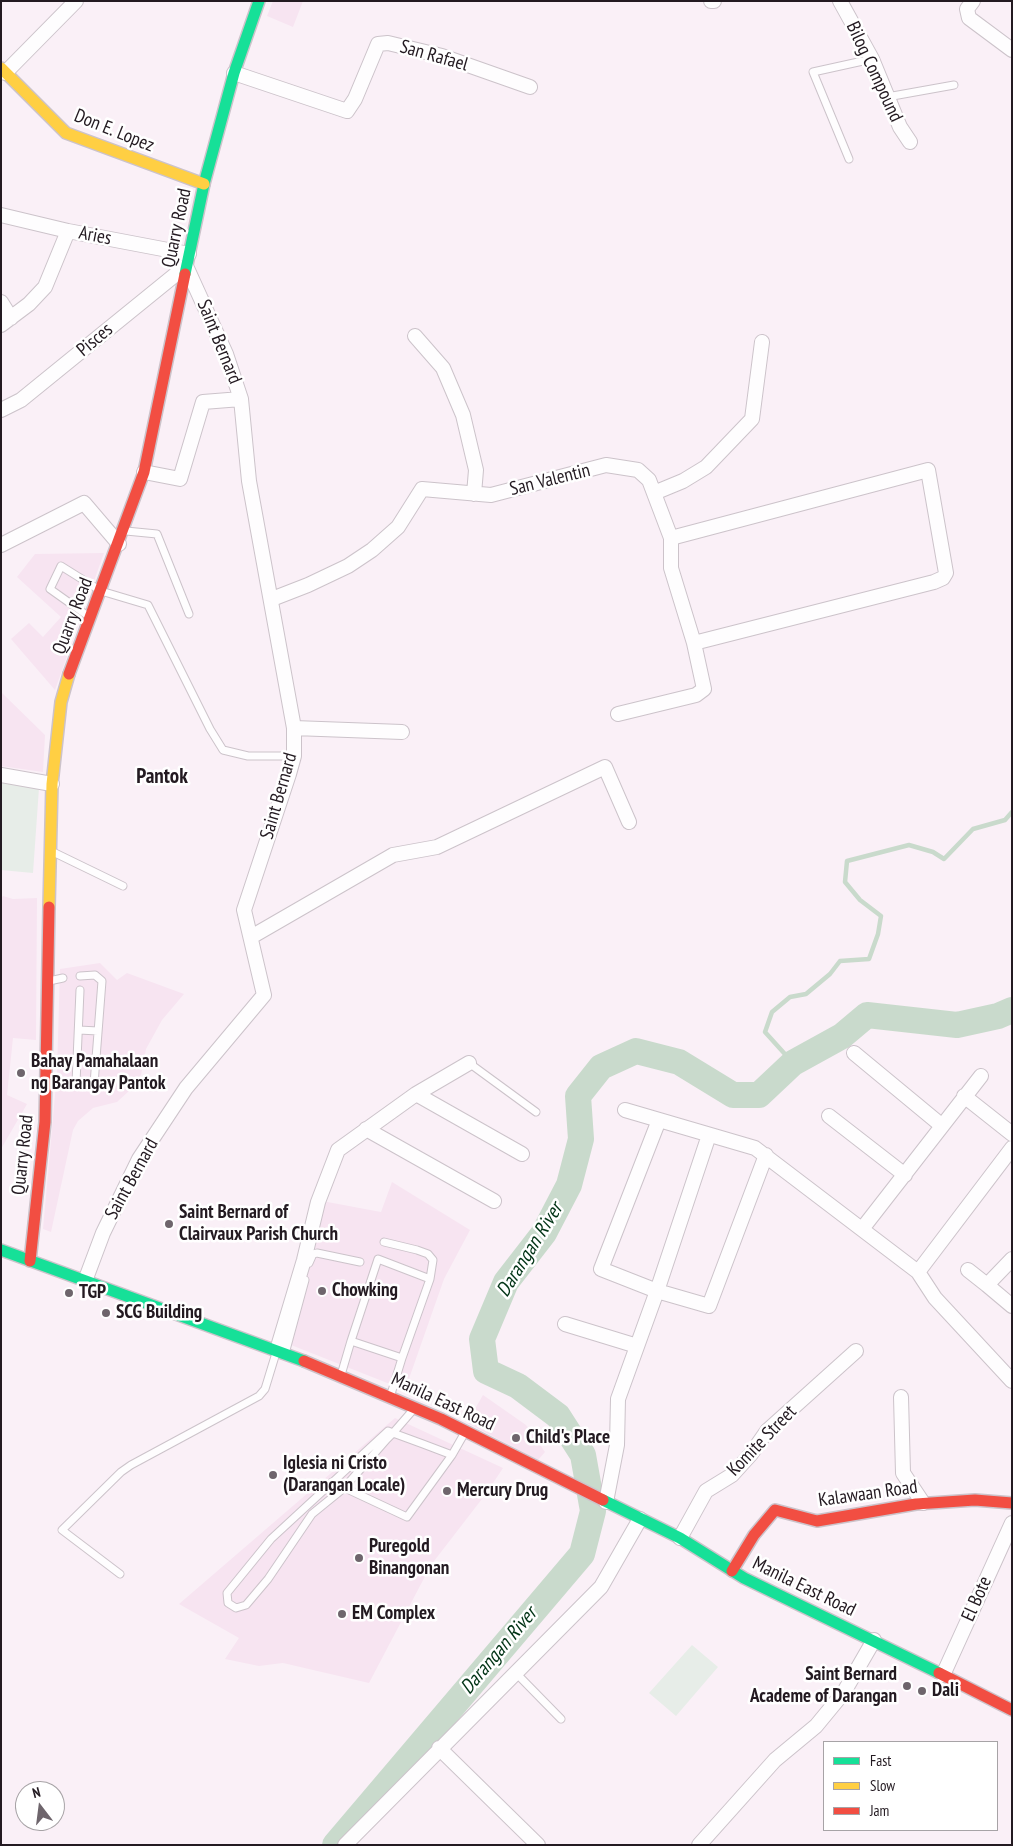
<!DOCTYPE html>
<html>
<head>
<meta charset="utf-8">
<style>
	body { margin:0 }
	#map { position:relative; width:1013px; height:1846px; overflow:hidden; background:#faf0f7; font-family:"PT Sans Narrow",sans-serif }
	canvas { display:block }
	.frame { position:absolute; inset:0; border:2px solid #231a21; pointer-events:none }
	.legend { position:absolute; left:823px; top:1741px; width:175px; height:90px; box-sizing:border-box; background:#fff; border:1px solid #a7a3a6; margin:0; padding:6px 9px; list-style:none; font-size:15px; color:#231a21 }
	.legend li { display:flex; align-items:center; gap:10px; height:25px }
	.legend b { width:25px; border:1px solid #a7a3a6 }
	.north { position:absolute; left:15px; top:1781px; width:50px; height:50px; box-sizing:border-box; background:#fff; border:1px solid #a7a3a6; border-radius:50%; rotate:345deg; font-size:14px; font-weight:700; line-height:20px; text-align:center; color:#231a21 }
	.north::after { content:''; display:block; margin:auto; width:18px; height:22px; background:#6e656c; clip-path:polygon(50% 0,100% 100%,50% 72%,0 100%) }
</style>
</head>
<body>
<div id="map">
<canvas width="1013" height="1846"></canvas>
<div class="frame"></div>
<ul class="legend">
<li><b style="height:6px;background:#16e098"></b>Fast</li>
<li><b style="height:6px;background:#ffcf43"></b>Slow</li>
<li><b style="height:6px;background:#f24e42"></b>Jam</li>
</ul>
<div class="north">N</div>
</div>
<script>
const g = document.querySelector('canvas').getContext('2d');
g.lineJoin = 'round';
function paint(path, color) { g.fillStyle = color; g.fill(path, 'evenodd'); }
const poly = rows => new Path2D(rows.map(r => 'M' + r).join(''));
function strokePath(path, color, width, dash) { g.strokeStyle = color; g.lineWidth = width; g.lineCap = dash ? 'butt' : 'round'; g.setLineDash(dash || []); g.stroke(path); }
function drawText(font, color, halo, rows, align = 'center') {
  g.font = font + ' "PT Sans Narrow",sans-serif'; g.lineWidth = 5; g.setLineDash([]); g.textBaseline = 'middle'; g.strokeStyle = halo; g.fillStyle = color; for (const [text, x, y, turn = 0] of rows) {
    g.save(); g.translate(x, y); g.rotate((+turn || 0) * Math.PI / 180); g.textAlign = isNaN(turn) ? turn : align; if (halo) g.strokeText(text, 0, 0); g.fillText(text, 0, 0); g.restore();
  }
}
const built = poly([
	[273,1,303,1,293,27,267,16],
	[104,553,55,690,11,639,29,623,43,637,61,617,17,577,35,554],
	[1,692,45,735,43,772,1,766],
	[3,896,13,899,37,898,36,1040,13,1038,7,1095,27,1104,1,1149,1,899],
	[100,963,117,980,127,973,184,994,162,1020,146,1049,141,1075,129,1091,117,1102,93,1108,78,1121,73,1130,51,1232,43,1229,57,1073,60,969],
	[392,1182,470,1230,444,1279,405,1390,286,1343,322,1201,381,1212],
	[483,1395,526,1425,545,1452,538,1460,467,1423],
	[395,1418,503,1468,485,1495,431,1565,369,1683,283,1663,259,1666,225,1659,239,1638,179,1604]
]);
const green = poly([
	[1,781,39,788,33,873,1,870],
	[692,1645,718,1667,676,1716,649,1693]
]);
const stream = poly([
	[793,1063,765,1032,772,1012,790,997,806,994,830,974,840,961,869,959,878,934,881,916,860,900,845,882,847,861,909,845,933,852,944,859,973,829,1005,820,1012,812]
]);
const river = poly([
	[335,1845,582,1554,593,1511,583,1455,558,1416,518,1386,486,1371,482,1339,506,1282,544,1233,569,1185,581,1139,578,1096,601,1067,636,1051,679,1062,733,1095,759,1095,793,1063,842,1036,867,1015,957,1025,998,1016,1012,1010]
]);
const lane = poly([
	[887,97,954,85],
	[849,159,813,72,872,59],
	[126,531,157,534,189,614],
	[88,616,50,589,61,566,101,591,148,605,210,729,223,750,248,756,294,756],
	[53,852,123,886],
	[80,976,95,975,102,981,94,1084,76,1083,80,990],
	[49,981,63,978],
	[79,1030,98,1031],
	[469,1063,536,1112],
	[384,1242,417,1250,428,1254,433,1260,430,1279,402,1358],
	[309,1263,313,1254,317,1253,360,1262],
	[351,1341,378,1259,430,1279],
	[286,1350,305,1280],
	[341,1375,351,1341,402,1358,391,1394],
	[413,1410,393,1433,387,1439,344,1488,312,1514,268,1579,246,1605,236,1608,228,1603,227,1593,271,1539,388,1431,393,1433,423,1444,452,1455],
	[332,1482,407,1517,452,1455,464,1434],
	[120,1574,62,1530,121,1472,131,1465,259,1396,265,1389,276,1353],
	[515,1672,561,1719]
]);
const street = poly([
	[711,1,714,1],
	[840,1,872,59,900,127,910,142],
	[973,1,967,9,969,18,1012,50],
	[5,73,76,1],
	[234,73,347,111,355,99,378,44,388,43,442,56,530,87],
	[1,215,68,231,189,254],
	[1,302,11,318],
	[1,325,29,304,45,287,68,231],
	[415,336,443,368,463,415,476,470,474,494],
	[1,410,21,400,186,266,226,354,241,399,249,481,294,728,294,756,289,774,244,910,264,995,186,1088,139,1159,103,1233,85,1281],
	[144,472,180,479,203,402,241,399],
	[654,493,683,481,706,467,752,419,762,342],
	[671,538,928,470,946,573,943,578,934,582,694,643],
	[1,545,84,503,119,544],
	[272,599,308,585,348,566,372,550,398,527,422,489,491,495,606,465,638,470,649,480,671,538,671,568,694,643,704,689,696,695,618,714],
	[294,728,402,732],
	[1,775,52,784],
	[251,937,393,855,437,847,605,767,629,822],
	[854,1053,941,1125],
	[416,1094,522,1154],
	[964,1096,1012,1134],
	[625,1110,755,1148,918,1272,935,1298,1012,1381],
	[829,1116,905,1175],
	[659,1120,601,1269,657,1291,709,1306,766,1155],
	[366,1129,494,1201],
	[862,1229,981,1076],
	[1012,1259,987,1285,1012,1306],
	[968,1270,987,1285],
	[918,1272,1012,1148],
	[565,1324,637,1346],
	[277,1350,304,1260,318,1202,338,1150,416,1094,469,1063],
	[901,1397,903,1473,923,1503],
	[606,1502,617,1445,618,1399,657,1291,709,1135],
	[680,1538,706,1491,732,1475,751,1454,767,1431,856,1351],
	[943,1675,1012,1523],
	[439,1748,538,1845],
	[345,1845,601,1587,640,1519],
	[699,1845,775,1760,816,1726,844,1692,874,1640]
]);
const fast = poly([
	[185,274,204,184,234,73,259,1],
	[1,1250,304,1361],
	[603,1500,680,1538,744,1578,939,1673]
]);
const slow = poly([
	[1,68,66,133,204,184],
	[49,907,52,784,61,702,69,674]
]);
const jam = poly([
	[69,674,144,472,185,274],
	[30,1261,45,1122,49,907],
	[304,1361,441,1419,603,1500],
	[732,1571,754,1535,775,1510,817,1521,916,1504,975,1500,1012,1503],
	[939,1673,1012,1710]
]);
const markers = [
	[21,1073,5,"#6e656c"],
	[169,1224,5,"#6e656c"],
	[322,1291,5,"#6e656c"],
	[69,1293,5,"#6e656c"],
	[106,1313,5,"#6e656c"],
	[516,1438,5,"#6e656c"],
	[273,1475,5,"#6e656c"],
	[447,1491,5,"#6e656c"],
	[359,1558,5,"#6e656c"],
	[342,1614,5,"#6e656c"],
	[907,1686,5,"#6e656c"],
	[922,1691,5,"#6e656c"]
];
const streetNames = [
	["San Rafael",434,56,16],
	["Bilog Compound",874,72,65],
	["Don E. Lopez",114,131,22],
	["Quarry Road",177,228,-78],
	["Aries",95,236,11],
	["Pisces",95,340,-40],
	["Saint Bernard",219,342,68],
	["San Valentin",550,480,-14],
	["Quarry Road",73,616,-69],
	["Saint Bernard",279,796,-74],
	["Quarry Road",23,1155,-84],
	["Saint Bernard",132,1179,-61],
	["Manila East Road",443,1402,25],
	["Komite Street",762,1441,-46],
	["Kalawaan Road",868,1494,-8],
	["Manila East Road",804,1587,26],
	["El Bote",977,1599,-66]
];
const poiNames = [
	["Bahay Pamahalaan",31,1062],
	["ng Barangay Pantok",31,1084],
	["Saint Bernard of",179,1213],
	["Clairvaux Parish Church",179,1235],
	["Chowking",332,1291],
	["TGP",79,1293],
	["SCG Building",116,1313],
	["Child's Place",526,1438],
	["Iglesia ni Cristo",283,1464],
	["(Darangan Locale)",283,1486],
	["Mercury Drug",457,1491],
	["Puregold",369,1547],
	["Binangonan",369,1569],
	["EM Complex",352,1614],
	["Saint Bernard",897,1675,"right"],
	["Academe of Darangan",897,1697,"right"],
	["Dali",932,1691]
];
const waterNames = [
	["Darangan River",530,1250,-58],
	["Darangan River",499,1651,-50]
];
const quarterNames = [
	["Pantok",162,777]
];
paint(built, '#f7e4f1');
paint(green, '#e7ede8');
strokePath(stream, '#c9dacc', 4.5);
strokePath(river, '#c9dacc', 26);
strokePath(lane, '#ccc3ca', 9);
strokePath(street, '#ccc3ca', 16);
strokePath(fast, '#ccc3ca', 14);
strokePath(slow, '#ccc3ca', 14);
strokePath(jam, '#ccc3ca', 14);
strokePath(lane, '#fefdfe', 7);
strokePath(street, '#fefdfe', 14);
strokePath(fast, '#16e098', 11);
strokePath(slow, '#ffcf43', 11);
strokePath(jam, '#f24e42', 11);
for (const [x, y, r, color] of markers) { const dot = new Path2D(); dot.arc(x, y, r, 0, 2 * Math.PI); g.fillStyle = color; g.fill(dot); strokePath(dot, '#fff', 2); }
drawText('19px', '#231a21', '#fff', streetNames);
drawText('bold 19px', '#231a21', '#fff', poiNames, 'left');
drawText('italic 20px', '#003315', '#fff', waterNames);
drawText('bold 21px', '#231a21', '#fff', quarterNames);
</script>
</body>
</html>
